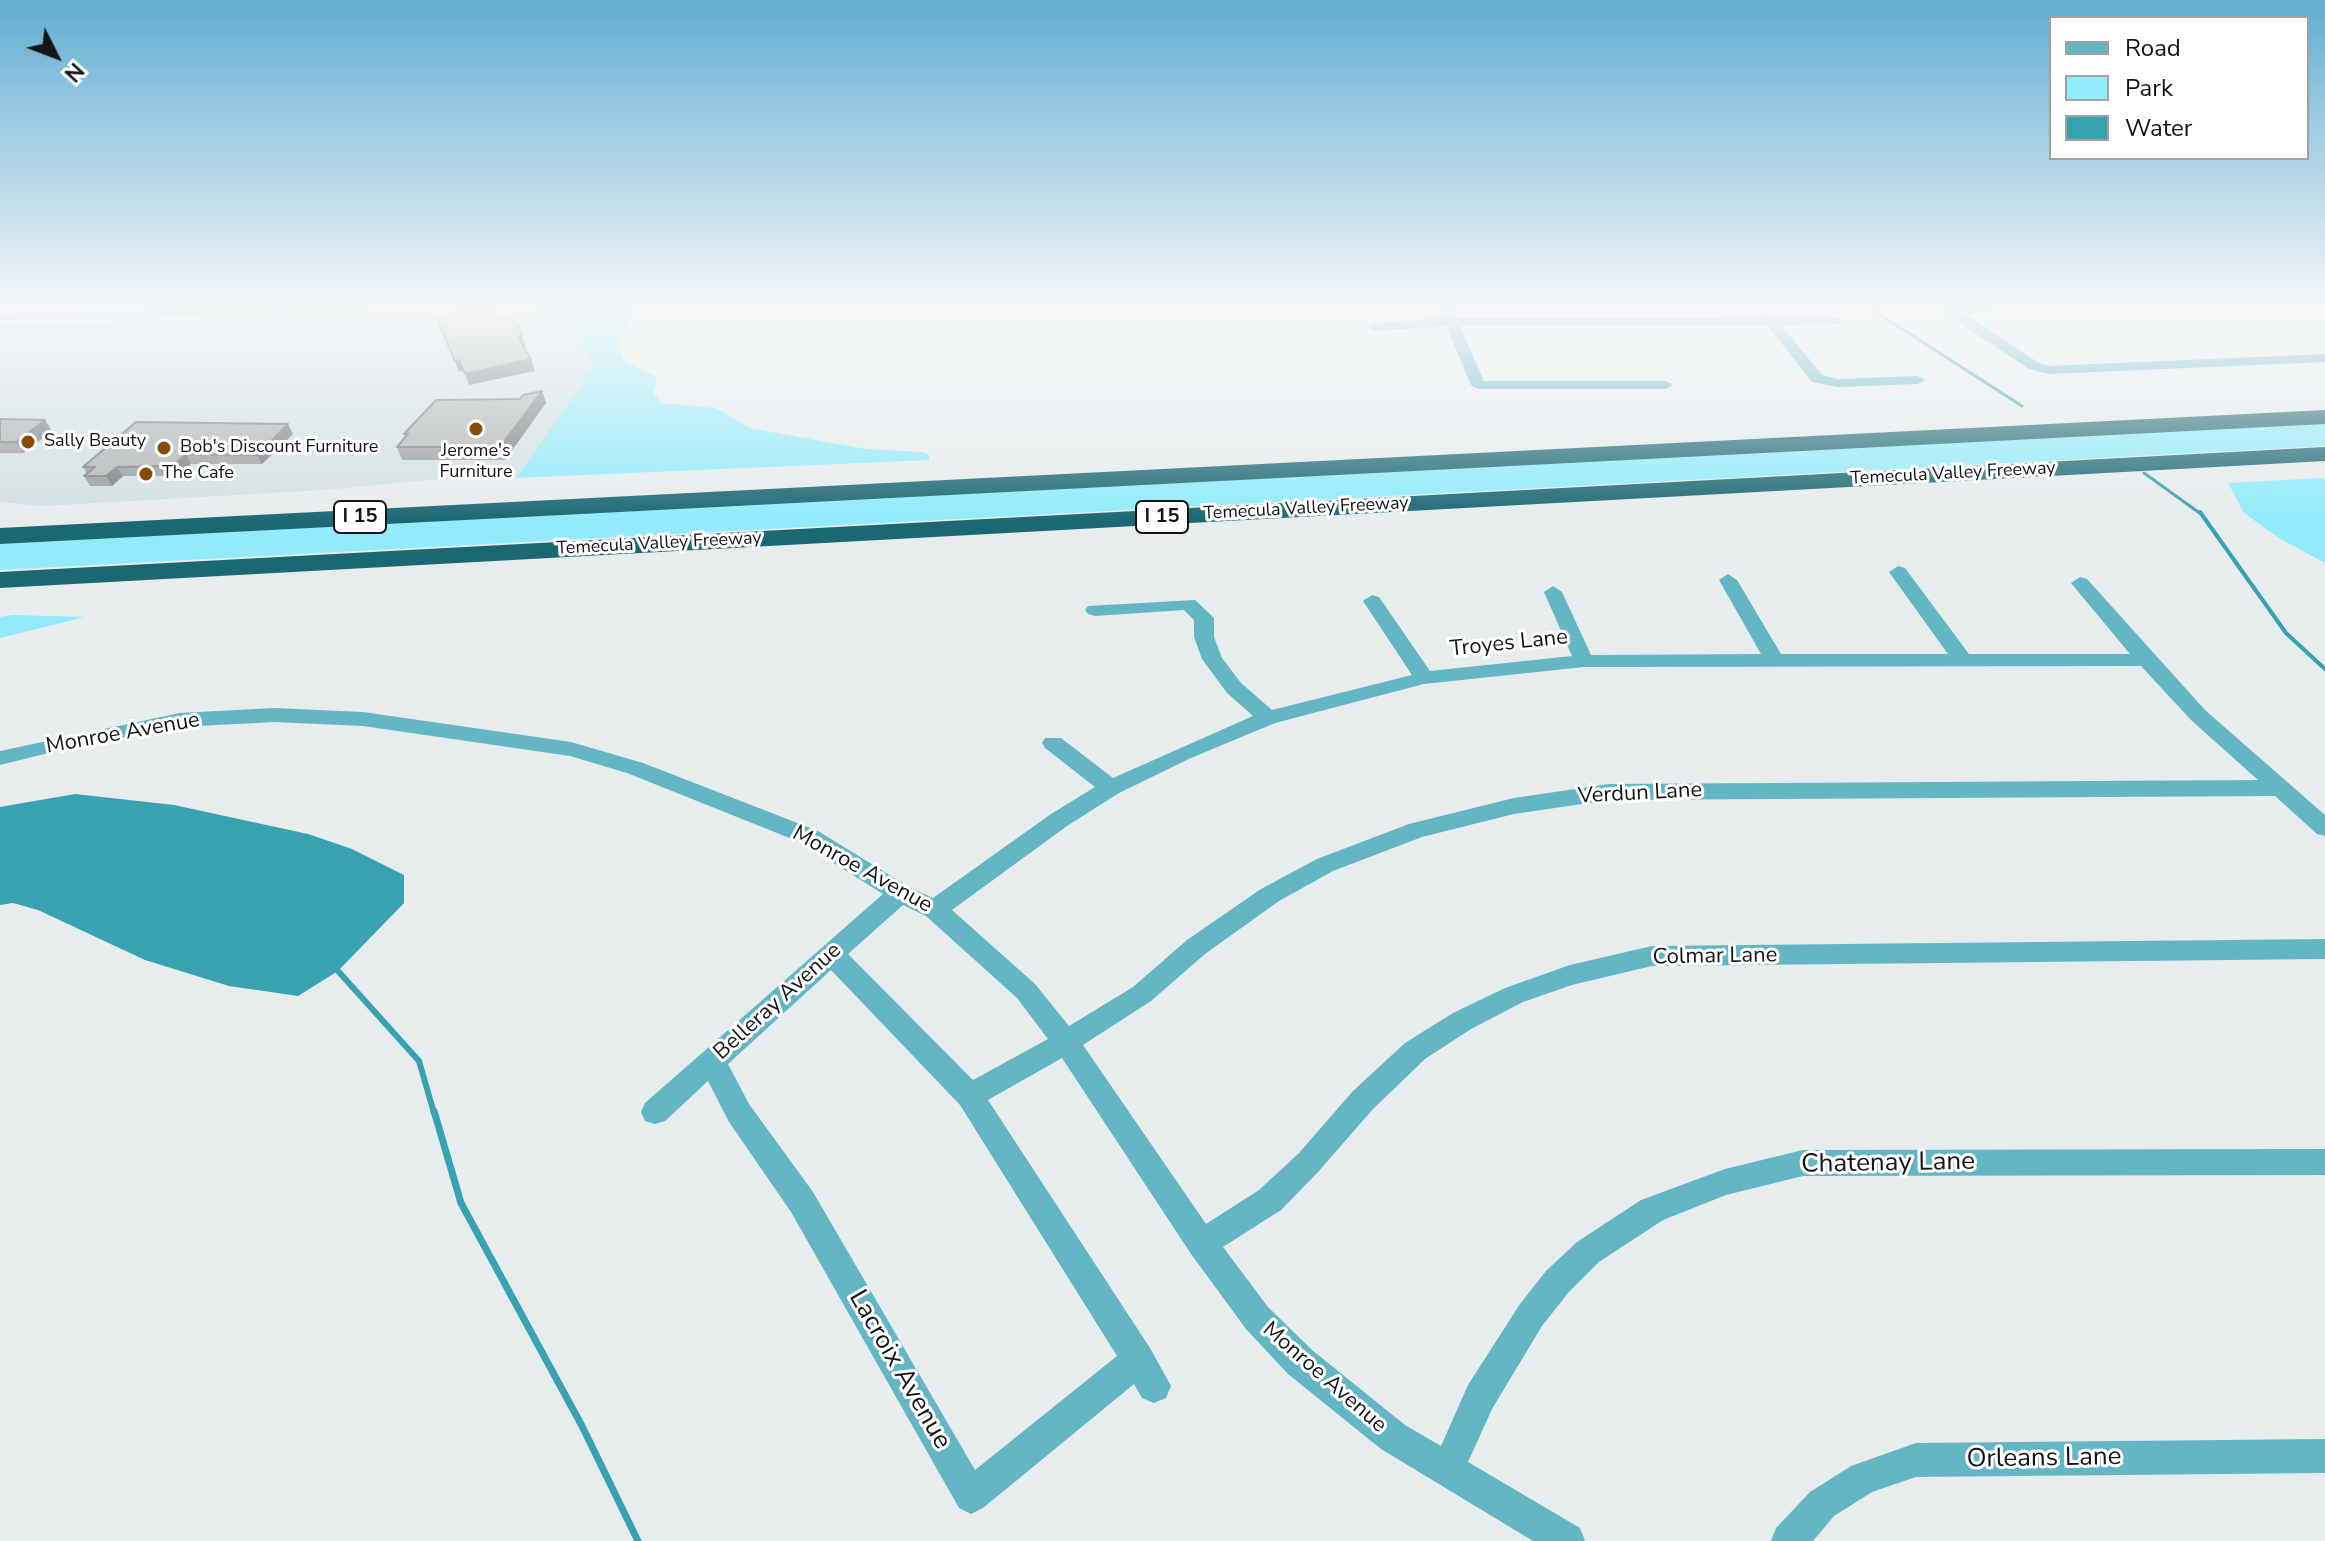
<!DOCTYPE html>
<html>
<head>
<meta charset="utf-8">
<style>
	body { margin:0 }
	#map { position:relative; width:2325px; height:1541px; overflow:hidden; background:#e7eced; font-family:"Nunito Sans",sans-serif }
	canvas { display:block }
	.legend { position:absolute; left:2049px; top:16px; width:260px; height:144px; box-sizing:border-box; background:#fff; border:2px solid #a1a1a2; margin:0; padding:10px 14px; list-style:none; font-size:24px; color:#141516 }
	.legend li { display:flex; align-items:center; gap:16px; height:40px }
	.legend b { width:40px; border:2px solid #a1a1a2 }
	.north { position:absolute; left:16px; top:16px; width:80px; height:80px; -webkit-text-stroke:6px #fff; paint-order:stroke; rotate:132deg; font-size:22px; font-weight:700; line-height:32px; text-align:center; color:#141516 }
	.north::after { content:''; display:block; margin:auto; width:28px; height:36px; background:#141516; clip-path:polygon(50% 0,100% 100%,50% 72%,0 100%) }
</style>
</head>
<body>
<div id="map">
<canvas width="2325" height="1541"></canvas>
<ul class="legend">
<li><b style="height:10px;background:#65b6c4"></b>Road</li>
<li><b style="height:22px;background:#91ebfb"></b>Park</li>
<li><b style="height:22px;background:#38a2b2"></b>Water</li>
</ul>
<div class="north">N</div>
</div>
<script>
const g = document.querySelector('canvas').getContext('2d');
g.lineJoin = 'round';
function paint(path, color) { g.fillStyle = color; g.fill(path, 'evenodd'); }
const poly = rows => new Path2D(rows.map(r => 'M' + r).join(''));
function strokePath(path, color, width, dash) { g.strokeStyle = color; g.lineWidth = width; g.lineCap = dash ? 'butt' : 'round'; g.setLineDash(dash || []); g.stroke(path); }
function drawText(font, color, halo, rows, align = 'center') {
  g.font = font + ' "Nunito Sans",sans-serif'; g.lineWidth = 6; g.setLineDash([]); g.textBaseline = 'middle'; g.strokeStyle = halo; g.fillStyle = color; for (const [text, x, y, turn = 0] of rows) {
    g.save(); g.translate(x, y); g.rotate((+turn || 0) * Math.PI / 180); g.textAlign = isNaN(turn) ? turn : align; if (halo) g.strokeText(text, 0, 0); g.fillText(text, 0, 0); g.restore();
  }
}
const built = poly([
	[410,307,535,307,542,318,567,320,593,368,516,478,439,479,325,490,43,506,0,502,0,325,286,318]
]);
const green = poly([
	[535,307,635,307,618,347,624,361,655,376,657,382,653,392,661,403,716,408,749,428,866,449,923,452,929,455,929,460,516,478,593,368,567,320,542,318],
	[2325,422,2325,446,0,570,0,544],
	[2322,478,2325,480,2325,563,2279,538,2244,513,2228,483],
	[13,615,85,617,0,638,0,617]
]);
const water = poly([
	[75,794,174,805,308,834,352,849,404,875,404,903,338,971,298,996,229,986,145,960,38,910,13,903,0,905,0,807]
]);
const streamFar3 = poly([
	[1868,307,2022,406],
	[2144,473,2201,514]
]);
const streamFar2 = poly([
	[2200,512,2286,633,2325,669]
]);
const streamFar1 = poly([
	[338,971,419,1061,434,1113]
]);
const stream = poly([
	[434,1111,461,1203,582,1426,638,1541]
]);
const minor = poly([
	[197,307,376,307,369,311,282,316,207,314,140,319,0,320,0,312,140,311,197,307],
	[1438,307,1452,307,1456,318,1760,317,1758,314,1765,310,1775,317,1835,317,1840,318,1840,324,1781,325,1822,375,1838,379,1918,376,1925,380,1918,384,1838,387,1812,382,1767,325,1460,326,1484,381,1666,381,1673,385,1666,389,1478,389,1471,385,1446,326,1374,331,1367,327,1374,323,1443,318,1438,307],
	[1936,307,2001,307,1994,311,1965,314,2039,363,2049,366,2325,354,2325,362,2049,374,2029,369,1936,307],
	[1898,566,1905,568,1969,654,2130,654,2071,583,2080,577,2087,579,2205,710,2325,815,2325,836,2317,834,2275,796,1609,800,1514,814,1422,837,1333,871,1279,901,1205,954,1151,1001,1083,1045,1206,1224,1259,1190,1299,1153,1353,1091,1405,1043,1453,1013,1505,988,1570,965,1652,946,2325,939,2325,959,1652,966,1572,985,1523,1002,1471,1029,1425,1059,1373,1109,1319,1171,1281,1210,1223,1247,1268,1307,1312,1350,1405,1425,1441,1446,1468,1385,1520,1304,1546,1271,1577,1242,1641,1200,1725,1169,1803,1150,2325,1149,2325,1175,1803,1176,1726,1195,1663,1220,1599,1262,1568,1293,1542,1326,1492,1409,1468,1462,1580,1528,1585,1541,1533,1541,1381,1449,1288,1374,1246,1329,1191,1254,1062,1058,988,1100,1150,1348,1171,1386,1166,1398,1154,1403,1142,1398,1134,1384,983,1508,971,1514,959,1508,791,1212,729,1122,708,1081,665,1121,655,1124,645,1121,641,1112,645,1103,883,894,802,843,627,773,570,756,363,726,274,722,180,727,69,748,0,765,0,751,180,713,274,708,363,712,571,742,643,763,818,831,909,887,933,898,1051,814,1095,787,1045,748,1042,743,1045,738,1061,738,1113,778,1253,716,1227,693,1202,659,1194,637,1194,620,1184,610,1095,616,1088,614,1085,610,1088,606,1195,600,1214,618,1214,637,1222,658,1241,683,1272,710,1412,675,1363,601,1372,595,1379,597,1430,671,1572,656,1544,592,1553,586,1562,592,1591,655,1761,654,1719,580,1728,574,1737,580,1781,654,1948,654,1889,572,1898,566],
	[2141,666,2191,720,2258,780,1609,784,1514,798,1409,824,1317,859,1261,889,1187,940,1133,987,1069,1026,1035,984,952,910,1067,826,1119,793,1191,758,1275,723,1424,684,1584,667,2141,666],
	[903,905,926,916,1017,998,1048,1039,973,1080,848,954,903,905],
	[831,970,960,1105,1117,1356,975,1470,813,1192,749,1104,728,1064,831,970],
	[2325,1439,2325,1473,1916,1477,1872,1492,1834,1516,1813,1541,1771,1541,1776,1528,1810,1492,1851,1466,1916,1443,2325,1439]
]);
const highway = poly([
	[2325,410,2325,424,0,544,0,528,2325,410],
	[2325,447,2325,461,0,588,0,572,2325,447]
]);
const wall = poly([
	[542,391,546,403,505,460,402,460,397,447,406,437,404,434,520,399],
	[0,419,52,431,23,453,0,453],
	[293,434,262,464,191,464,178,476,123,476,112,486,90,486,84,476,87,474,83,467]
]);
const shadedWall = poly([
	[522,336,526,347,521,349,517,337],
	[531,359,535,371,469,385,465,374],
	[459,360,463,371,459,372,455,361],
	[542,391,546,403,505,460,500,447],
	[45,420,52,431,23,453,16,442],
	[288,424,293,434,262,464,257,455],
	[186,454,191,464,178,476,173,466],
	[117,467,123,476,112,486,106,476]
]);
const building = poly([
	[487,307,494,307,500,319,510,317,514,324,517,323,522,336,517,337,531,359,465,374,459,360,455,361,436,317,487,307],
	[542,391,500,447,397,447,408,434,404,434,436,400,520,399,523,395,542,391],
	[0,419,45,420,16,442,0,442,0,419],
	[136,422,288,424,257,455,186,454,173,466,117,467,106,476,84,476,95,467,83,467,136,422]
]);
const markers = [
	[476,429,8,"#884b0a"],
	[28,442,8,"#884b0a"],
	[164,448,8,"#884b0a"],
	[146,474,8,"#884b0a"]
];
const farPoinames = [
	["Sally Beauty",44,442],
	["Bob's Discount Furniture",180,448],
	["Jerome's",476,452,"center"],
	["Furniture",476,473,"center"],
	["The Cafe",162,474]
];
const farStreetnames = [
	["Temecula Valley Freeway",1953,474,-3],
	["Temecula Valley Freeway",1306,509,-3],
	["Temecula Valley Freeway",659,544,-3]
];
const shields = [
	[360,517,52],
	[1162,517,52]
];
const shieldNames = [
	["I 15",360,517],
	["I 15",1162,517]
];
const streetNames = [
	["Troyes Lane",1509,644,-6],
	["Monroe Avenue",123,734,-10],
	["Verdun Lane",1640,794,-3],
	["Monroe Avenue",862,870,29],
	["Colmar Lane",1715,957,-1],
	["Belleray Avenue",778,1002,-42],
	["Monroe Avenue",1324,1378,41]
];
const nearStreetnames = [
	["Chatenay Lane",1888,1164,-1],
	["Lacroix Avenue",899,1370,60],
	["Orleans Lane",2044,1459,-1]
];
paint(built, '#d2e0e3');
paint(green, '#91ebfb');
paint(water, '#38a2b2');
strokePath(streamFar3, '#38a2b2', 3);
strokePath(streamFar2, '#38a2b2', 4);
strokePath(streamFar1, '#38a2b2', 6);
strokePath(stream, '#38a2b2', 7);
paint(minor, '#65b6c4');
paint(highway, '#1b6772');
paint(wall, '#969b9b');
paint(shadedWall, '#7a7e7e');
paint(building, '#afb4b4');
strokePath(building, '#7a7e7e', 2);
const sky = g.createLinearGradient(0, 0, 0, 522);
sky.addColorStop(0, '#61add2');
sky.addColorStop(0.59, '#f4f6f7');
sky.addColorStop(1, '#f4f6f700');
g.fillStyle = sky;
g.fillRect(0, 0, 2325, 522);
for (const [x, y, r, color] of markers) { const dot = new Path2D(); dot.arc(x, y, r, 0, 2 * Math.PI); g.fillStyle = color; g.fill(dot); strokePath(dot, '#fff', 3); }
drawText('18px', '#141516', '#fff', farPoinames, 'left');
drawText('18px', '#141516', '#fff', farStreetnames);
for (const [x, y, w] of shields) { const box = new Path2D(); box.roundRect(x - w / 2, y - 16, w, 32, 6); g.fillStyle = '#fff'; g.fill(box); strokePath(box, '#141516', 2); }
drawText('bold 20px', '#141516', null, shieldNames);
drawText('22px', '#141516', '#fff', streetNames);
drawText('26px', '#141516', '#fff', nearStreetnames);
</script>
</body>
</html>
